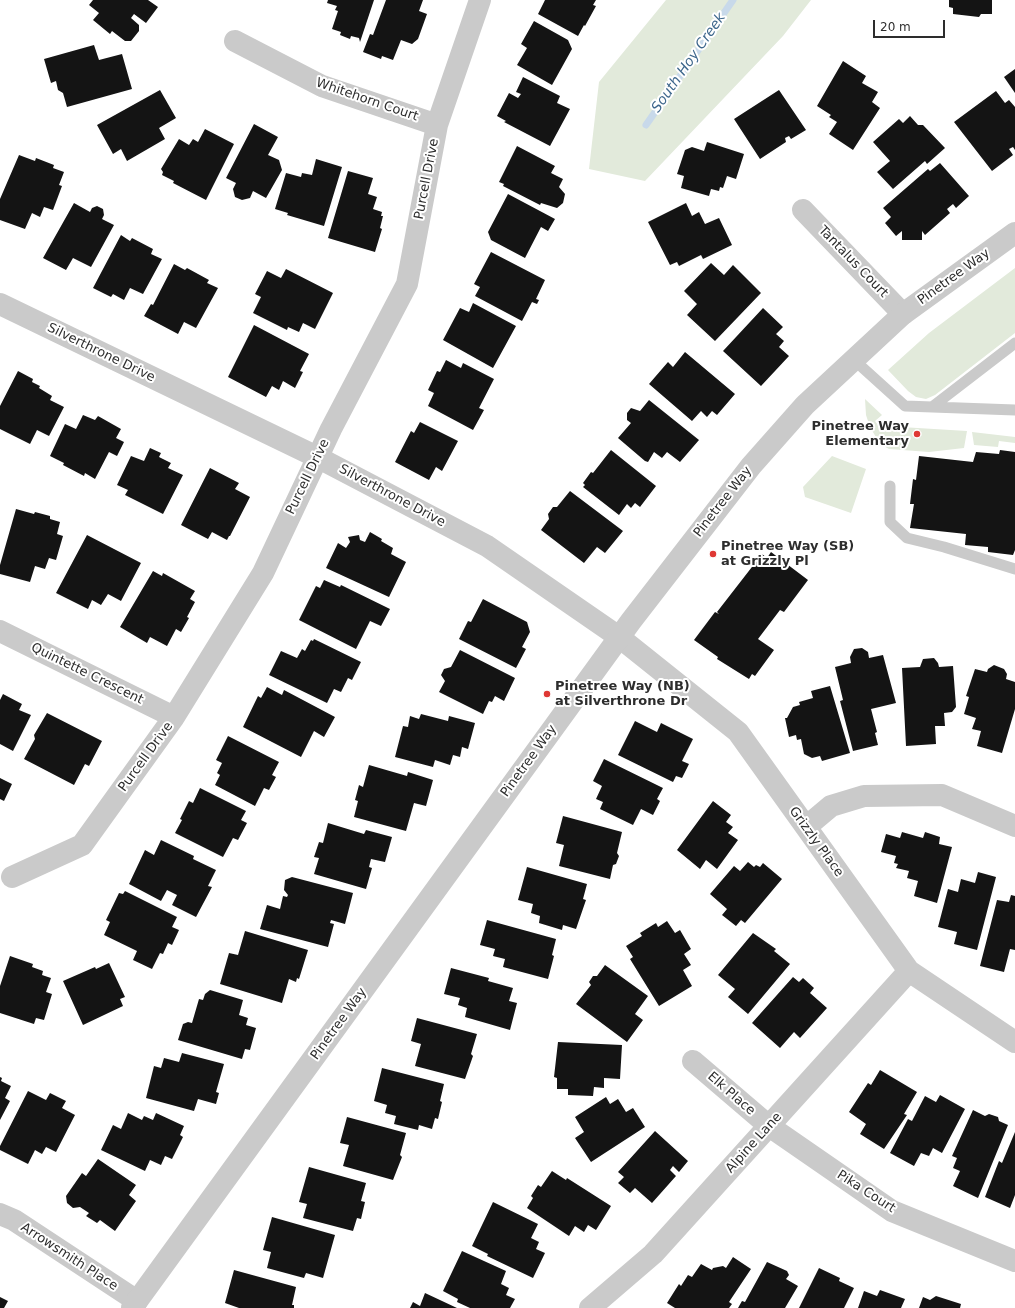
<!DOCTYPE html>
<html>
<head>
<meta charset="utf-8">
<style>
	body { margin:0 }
	#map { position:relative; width:1015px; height:1308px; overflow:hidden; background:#fff; font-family:"DejaVu Sans",sans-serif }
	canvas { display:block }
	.scale { position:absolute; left:873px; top:20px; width:72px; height:18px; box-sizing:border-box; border:2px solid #2d2d2d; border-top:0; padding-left:5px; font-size:12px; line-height:14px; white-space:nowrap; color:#2d2d2d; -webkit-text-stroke:3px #fff; paint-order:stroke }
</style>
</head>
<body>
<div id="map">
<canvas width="1015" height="1308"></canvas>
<div class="scale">20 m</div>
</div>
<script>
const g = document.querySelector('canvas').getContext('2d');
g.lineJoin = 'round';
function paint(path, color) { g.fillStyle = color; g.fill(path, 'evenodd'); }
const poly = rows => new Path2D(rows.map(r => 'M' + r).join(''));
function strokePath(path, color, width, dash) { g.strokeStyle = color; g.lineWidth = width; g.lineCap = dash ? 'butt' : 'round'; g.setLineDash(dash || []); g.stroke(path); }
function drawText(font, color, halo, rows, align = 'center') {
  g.font = font + ' "DejaVu Sans",sans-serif'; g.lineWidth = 4; g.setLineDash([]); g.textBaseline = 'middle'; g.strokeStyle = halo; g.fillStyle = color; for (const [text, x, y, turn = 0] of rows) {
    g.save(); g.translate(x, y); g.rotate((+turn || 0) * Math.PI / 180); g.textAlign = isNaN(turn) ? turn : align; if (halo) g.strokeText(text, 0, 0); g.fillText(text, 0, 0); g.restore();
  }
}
const green = poly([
	[666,0,811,0,783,36,645,181,589,169,599,82],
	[1015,268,1015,333,935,395,926,399,916,397,908,391,888,370,929,333],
	[865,399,882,415,875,421,883,432,894,424,901,427,967,431,964,448,929,452,889,449,880,444,870,427,866,415],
	[972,432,1015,437,1015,443,999,441,998,447,974,445],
	[832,456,866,469,851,513,805,497,803,487]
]);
const stream = poly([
	[646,125,733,0]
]);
const building = poly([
	[93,0,148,0,158,7,146,23,134,14,131,18,139,25,139,31,131,41,125,41,112,31,110,34,93,20,99,13,89,5],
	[328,0,374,0,360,42,359,38,351,36,350,39,340,35,341,32,332,29,338,11,335,10,337,6,327,3],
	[386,0,423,0,419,11,427,14,418,39,412,44,401,40,393,60,382,56,381,59,363,52,370,34,373,35],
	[545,0,596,0,593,5,596,6,585,26,584,25,578,36,538,14],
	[949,0,992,0,992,14,981,14,979,17,953,14,953,8,949,7],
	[534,21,568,40,572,49,552,85,517,65,527,48,521,44],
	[94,45,99,60,122,54,132,89,67,107,63,93,58,90,56,81,51,83,44,59],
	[843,61,866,76,862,83,878,92,872,102,880,108,853,150,829,134,837,122,829,117,831,115,817,106],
	[1015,69,1015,93,1004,77],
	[523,77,560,96,557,103,570,109,550,146,504,122,506,121,497,116,509,93,518,98,521,94,516,92],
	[160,90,176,118,159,128,165,139,127,161,121,149,113,154,97,125],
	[779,90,806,130,791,139,789,136,785,138,786,142,760,159,734,119],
	[996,91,1005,103,1009,100,1015,107,1015,150,1013,147,1009,149,1013,155,992,171,954,122],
	[910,116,918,125,923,125,945,148,927,164,925,161,893,189,877,172,890,161,873,142,899,119,903,123],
	[254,124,278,137,268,155,279,160,282,170,266,198,253,191,250,198,242,200,235,197,233,189,236,183,226,178],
	[205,129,234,144,206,200,173,183,174,181,162,175,163,172,161,169,179,139,189,145,193,139,198,142],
	[707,142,744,154,736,179,727,176,723,188,720,187,719,191,711,189,709,196,681,188,684,176,677,174,685,150,692,147,704,151],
	[517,146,555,166,551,173,563,179,559,187,565,194,563,203,557,208,541,203,540,205,503,186,504,184,499,182],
	[19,155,35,161,36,158,54,165,53,168,64,172,59,185,62,186,53,210,44,207,40,217,32,213,25,229,0,220,0,199],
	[316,159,342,167,324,226,287,215,288,213,275,209,286,173,301,177,302,173,312,175],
	[940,163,969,196,956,208,953,204,947,209,950,213,925,235,922,231,922,240,902,240,902,231,896,236,885,223,891,217,883,208,928,169,930,171],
	[348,171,373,178,368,194,377,197,373,209,382,212,381,216,383,216,380,228,382,229,375,252,328,238],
	[508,194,555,219,548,231,541,227,525,258,491,240,488,232],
	[74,203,90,212,92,208,97,206,103,209,104,215,102,219,114,225,91,267,73,258,66,270,43,258],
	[686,203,692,216,699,212,705,224,719,218,732,245,703,259,701,255,679,266,677,262,670,265,648,222],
	[121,235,130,241,132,238,153,249,151,254,162,259,143,294,130,288,124,300,113,294,111,297,93,288],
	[491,252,545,280,536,299,539,300,537,304,532,302,522,321,475,296,480,287,474,284],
	[711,263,724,275,733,265,761,293,715,341,687,315,697,304,684,291],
	[174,264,185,270,187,268,209,280,207,283,218,288,196,328,184,322,178,334,144,316,151,304,153,305],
	[286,269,333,293,315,329,303,323,299,332,288,327,287,330,253,313,261,297,255,294,267,271,281,278],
	[473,303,516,326,493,368,443,340,460,308,469,312],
	[763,308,783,327,776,334,784,341,779,347,789,356,761,386,723,351],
	[254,325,309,354,300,371,303,372,295,388,283,381,279,390,272,386,266,397,228,377],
	[685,352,735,394,717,415,712,411,707,417,701,411,692,421,649,384,668,362,673,367],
	[446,360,461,368,463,363,494,379,479,408,484,410,473,430,428,406,434,393,428,390,437,371,440,372],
	[18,371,33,379,32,382,40,386,39,388,52,396,50,400,64,407,49,436,37,430,30,444,0,429,0,406],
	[649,400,699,440,680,462,667,452,662,458,654,452,648,462,645,461,618,438,631,423,627,420,627,413,631,408,640,411],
	[83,415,95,420,98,416,121,429,116,438,124,442,117,456,109,452,95,479,85,473,84,476,63,465,64,463,50,456,65,424,76,429],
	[420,422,458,441,442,471,436,467,429,480,395,462,411,431,414,433],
	[150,448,161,453,159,457,171,463,168,468,183,475,163,514,125,495,128,490,117,485,131,456,144,461],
	[611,450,656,486,640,507,635,503,631,508,627,504,619,515,583,487,585,485,583,483,591,472,593,473],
	[1000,450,1015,452,1015,550,1013,555,988,552,988,547,965,545,966,534,910,528,914,504,910,504,913,479,916,480,919,456,973,462,976,452,999,454],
	[210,468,239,483,235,489,250,497,230,536,229,536,227,540,212,532,208,539,181,525],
	[570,491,623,531,605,553,597,547,584,563,541,530,549,519,548,514,553,507,557,507],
	[16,509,34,514,35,512,50,516,50,519,60,522,57,534,63,536,56,560,49,558,45,569,35,566,30,582,0,574,0,565],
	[370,532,382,539,381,541,393,548,391,554,406,562,389,597,326,568,338,543,346,548,350,542,348,537,359,535,360,540,365,542],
	[87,535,141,563,121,601,108,594,101,605,92,600,88,609,56,593],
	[771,552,808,580,784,612,780,610,758,639,774,650,755,676,752,674,749,679,717,659,718,657,694,640,715,612,719,614,717,612,762,554,767,558],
	[153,571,162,576,163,573,195,591,190,599,195,602,187,617,189,618,181,632,176,629,167,646,150,637,147,643,120,627],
	[324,580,340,587,341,585,390,609,381,626,370,621,356,649,299,620,316,586,320,588],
	[483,599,527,622,530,632,522,647,526,649,516,668,459,639,468,621,471,622],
	[314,639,361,662,352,680,348,678,341,692,334,689,327,703,269,675,281,651,297,658,302,649,305,651,311,640,313,641],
	[862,648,868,652,869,658,883,655,896,703,871,709,877,732,875,733,878,745,853,751,840,701,843,700,835,667,851,663,850,657,854,649],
	[460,650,515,678,504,701,495,696,492,702,489,701,483,714,439,692,445,681,441,675,444,669,451,667],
	[934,658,938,663,939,667,953,666,956,707,952,712,944,713,945,726,935,726,936,744,906,746,902,668,920,667,923,659],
	[994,665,1004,669,1007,674,1006,679,1015,682,1015,709,1002,753,977,746,981,731,972,729,976,718,964,714,969,697,966,696,975,669,987,672,988,669],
	[830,686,850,753,822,761,820,756,812,758,804,754,801,739,797,740,796,735,789,737,785,718,787,718,793,707,800,705,799,702,813,698,811,691],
	[267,687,282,695,284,690,335,717,324,737,314,731,301,757,243,727,258,696,261,698],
	[3,694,22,704,19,710,31,715,13,751,0,744,0,700],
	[47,713,102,741,89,766,85,764,74,785,24,759,35,739,34,735],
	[421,714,448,721,449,716,475,723,468,749,462,747,460,757,453,755,450,765,435,760,433,767,395,757,403,726,408,727,410,716,419,719],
	[635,721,657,732,661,723,693,739,682,761,689,764,682,778,676,776,673,782,618,755],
	[228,736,279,762,272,775,276,777,269,790,264,788,255,806,215,785,220,775,217,773,222,763,216,760],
	[604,759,663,788,657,799,660,801,653,815,641,809,633,825,600,809,603,802,596,799,602,786,593,781],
	[369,765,407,776,408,772,433,780,426,806,414,803,406,831,354,817,358,801,355,800,359,785,363,787],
	[0,778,12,784,4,801,0,799],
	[200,788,246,811,241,820,247,823,238,840,233,838,223,857,175,833,182,820,180,819,189,801,193,803],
	[713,801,731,815,726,822,733,827,728,833,738,840,717,869,706,860,700,869,677,850],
	[563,816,622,832,617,853,619,856,616,864,613,865,610,879,559,866,564,845,556,843],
	[328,823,364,834,366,830,392,837,385,862,371,859,369,867,372,868,366,889,314,874,319,858,314,857,319,842,323,843],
	[902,832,923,838,925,832,940,837,939,844,952,847,937,903,914,896,918,881,907,878,909,871,896,868,898,864,894,863,896,856,881,852,886,834,900,838],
	[161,840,194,856,193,859,216,870,208,886,212,887,196,917,172,905,177,895,167,890,161,901,129,884,145,850,154,855],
	[748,862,754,867,756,865,760,867,763,863,782,879,745,923,741,920,736,926,722,915,727,909,710,894,734,866,740,871],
	[527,867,587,884,583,899,586,900,576,929,563,925,562,930,539,923,540,916,531,913,533,904,518,900],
	[978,872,996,877,977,950,954,944,957,932,938,927,948,889,958,892,961,879,975,883],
	[292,877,353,893,345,924,331,920,330,923,334,924,328,947,260,929,267,905,280,909,283,896,287,897,288,895,284,890,285,880],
	[125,891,177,917,172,927,179,930,172,945,168,943,163,954,160,953,152,969,133,960,137,951,104,935,110,922,106,920,119,893,123,894],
	[1011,895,1015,896,1015,950,1010,949,1004,972,980,966,997,900,1009,902],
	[487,920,556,939,552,955,554,956,548,979,503,967,505,959,493,956,495,949,480,945],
	[667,921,675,933,680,930,691,949,684,954,691,965,683,970,692,986,659,1006,630,959,633,957,626,946,642,936,640,933,656,923,658,927],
	[245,931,308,950,299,979,297,978,296,982,289,979,282,1003,220,984,229,953,238,955],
	[753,933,776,949,774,951,790,964,748,1014,728,997,735,989,718,975],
	[10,956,33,964,32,967,43,971,42,975,51,978,46,992,52,994,44,1020,36,1018,34,1024,0,1013,0,986],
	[109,963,125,997,120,999,123,1006,83,1025,63,981,95,967,96,969],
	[605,965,648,996,635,1014,643,1020,627,1042,576,1004,591,985,589,982,593,976,597,976],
	[451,968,489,978,488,981,513,988,509,1001,517,1003,510,1030,465,1017,467,1008,458,1005,460,998,444,994],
	[793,977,799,982,803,978,814,988,810,993,827,1008,800,1038,794,1032,780,1048,752,1023],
	[210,990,243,1000,239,1015,248,1018,246,1025,256,1028,250,1050,245,1049,242,1059,178,1040,183,1024,188,1022,192,1023,199,999,203,1000,205,994],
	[417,1018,477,1034,471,1054,473,1056,465,1079,415,1066,421,1044,411,1041],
	[558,1042,622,1045,620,1079,604,1078,604,1088,594,1087,593,1096,568,1095,568,1089,557,1089,557,1078,554,1077],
	[182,1053,224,1064,216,1092,219,1093,216,1104,198,1099,194,1111,146,1098,154,1066,161,1068,164,1058,179,1062],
	[382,1068,444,1084,440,1101,442,1102,438,1119,435,1118,432,1129,419,1125,418,1130,394,1124,396,1116,385,1113,387,1105,374,1101],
	[880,1070,917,1092,904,1114,907,1115,884,1149,860,1134,866,1124,849,1112,868,1083,871,1085],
	[0,1077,2,1078,1,1081,11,1086,5,1098,10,1101,0,1120],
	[28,1091,46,1100,50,1093,66,1101,62,1108,75,1115,56,1152,46,1147,42,1154,35,1150,28,1164,0,1150,0,1146],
	[940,1095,965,1109,942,1153,933,1148,929,1156,921,1153,914,1166,890,1153,908,1119,912,1121,925,1096,936,1102],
	[606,1097,610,1104,618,1099,626,1112,633,1108,645,1127,591,1162,575,1138,584,1132,575,1117],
	[973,1110,985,1116,989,1114,998,1117,999,1121,1008,1125,978,1198,953,1186,960,1171,953,1168,957,1158,952,1156],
	[128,1113,142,1120,144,1116,153,1120,156,1113,184,1126,180,1135,183,1137,172,1159,165,1156,161,1165,150,1160,145,1171,101,1150,113,1125,121,1129],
	[347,1117,406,1133,400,1155,402,1157,393,1180,343,1166,349,1145,340,1143],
	[655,1131,688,1161,679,1172,673,1166,670,1170,676,1176,652,1203,635,1188,630,1193,618,1183,624,1177,618,1172],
	[1015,1132,1015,1195,1010,1208,985,1197,999,1161,1002,1163],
	[98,1159,136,1185,129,1195,136,1201,115,1231,100,1220,97,1223,86,1216,89,1213,80,1207,73,1208,67,1203,66,1196,82,1173,86,1176],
	[309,1167,366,1183,361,1201,365,1202,361,1219,357,1218,353,1231,303,1218,307,1204,299,1202],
	[552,1171,566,1180,567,1178,611,1206,596,1230,588,1225,584,1232,575,1226,569,1236,527,1208,533,1198,531,1196,538,1185,541,1187],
	[493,1202,538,1224,531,1238,539,1242,536,1249,545,1253,533,1278,487,1256,488,1254,472,1246],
	[272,1217,335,1235,323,1278,306,1273,304,1278,267,1268,271,1252,263,1250],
	[462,1251,506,1271,501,1284,509,1288,506,1295,515,1299,510,1308,470,1308,457,1302,458,1299,443,1291],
	[733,1257,751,1269,729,1302,732,1304,729,1308,675,1308,667,1303,679,1284,681,1286,688,1275,692,1277,701,1264,712,1270,713,1268,723,1266,726,1268],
	[767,1262,787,1271,789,1275,786,1279,798,1286,785,1308,738,1308,742,1301,745,1302],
	[819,1268,840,1278,839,1281,854,1288,844,1308,799,1308],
	[234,1270,296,1287,292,1305,294,1305,294,1308,239,1308,225,1303],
	[880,1290,905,1299,901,1308,858,1308,864,1291,877,1296],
	[425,1293,457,1308,410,1308,413,1302,420,1306],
	[936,1296,961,1304,960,1308,919,1308,923,1297,930,1300],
	[0,1297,8,1301,4,1308,0,1308]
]);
const service = poly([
	[853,359,905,406,1015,410],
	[932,407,1015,343],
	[890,486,890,522,907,538,944,547,1015,569]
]);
const minor = poly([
	[235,41,322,86,437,125],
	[803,210,903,314],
	[0,304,317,457,487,546,619,637,738,732,909,971,1015,1042],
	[0,631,174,717],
	[806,827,831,806,864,796,942,795,1015,826],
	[12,877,82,845,174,717,263,573,331,429,407,284,437,125,480,0],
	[693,1061,769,1126,892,1211,1015,1261],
	[0,1214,14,1220,137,1301],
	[590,1308,653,1254,909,971]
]);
const tertiary = poly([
	[132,1308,631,621,751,466,805,405,903,314,1015,233]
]);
const markers = [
	[917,434,4,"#df3834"],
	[713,554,4,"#df3834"],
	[547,694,4,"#df3834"]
];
const streetNames = [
	["Whitehorn Court",367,100,19],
	["Purcell Drive",427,179,-79],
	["Tantalus Court",853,262,46],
	["Pinetree Way",954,277,-36],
	["Silverthrone Drive",101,353,26],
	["Purcell Drive",308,477,-64],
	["Silverthrone Drive",392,496,28],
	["Pinetree Way",723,502,-52],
	["Quintette Crescent",87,674,26],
	["Purcell Drive",146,757,-54],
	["Pinetree Way",529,761,-54],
	["Grizzly Place",816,842,54],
	["Pinetree Way",339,1024,-54],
	["Elk Place",731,1094,41],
	["Alpine Lane",754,1143,-48],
	["Pika Court",866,1192,33],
	["Arrowsmith Place",69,1257,33]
];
const poiNames = [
	["Pinetree Way",909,427,"right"],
	["Elementary",909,442,"right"],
	["Pinetree Way (SB)",721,547],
	["at Grizzly Pl",721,562],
	["Pinetree Way (NB)",555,687],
	["at Silverthrone Dr",555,702]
];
const waterNames = [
	["South Hoy Creek",689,63,-55]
];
paint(green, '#e2eadb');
strokePath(stream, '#c8d9ea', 7);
paint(building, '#141414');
strokePath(service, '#cacaca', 11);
strokePath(minor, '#cacaca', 22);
strokePath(tertiary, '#cacaca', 22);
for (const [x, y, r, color] of markers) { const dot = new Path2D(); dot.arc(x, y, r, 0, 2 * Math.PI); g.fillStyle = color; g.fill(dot); strokePath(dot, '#fff', 1.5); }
drawText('13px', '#2d2d2d', '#fff', streetNames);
drawText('bold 13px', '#2d2d2d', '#fff', poiNames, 'left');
drawText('italic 14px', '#3e678c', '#fff', waterNames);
</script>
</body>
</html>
